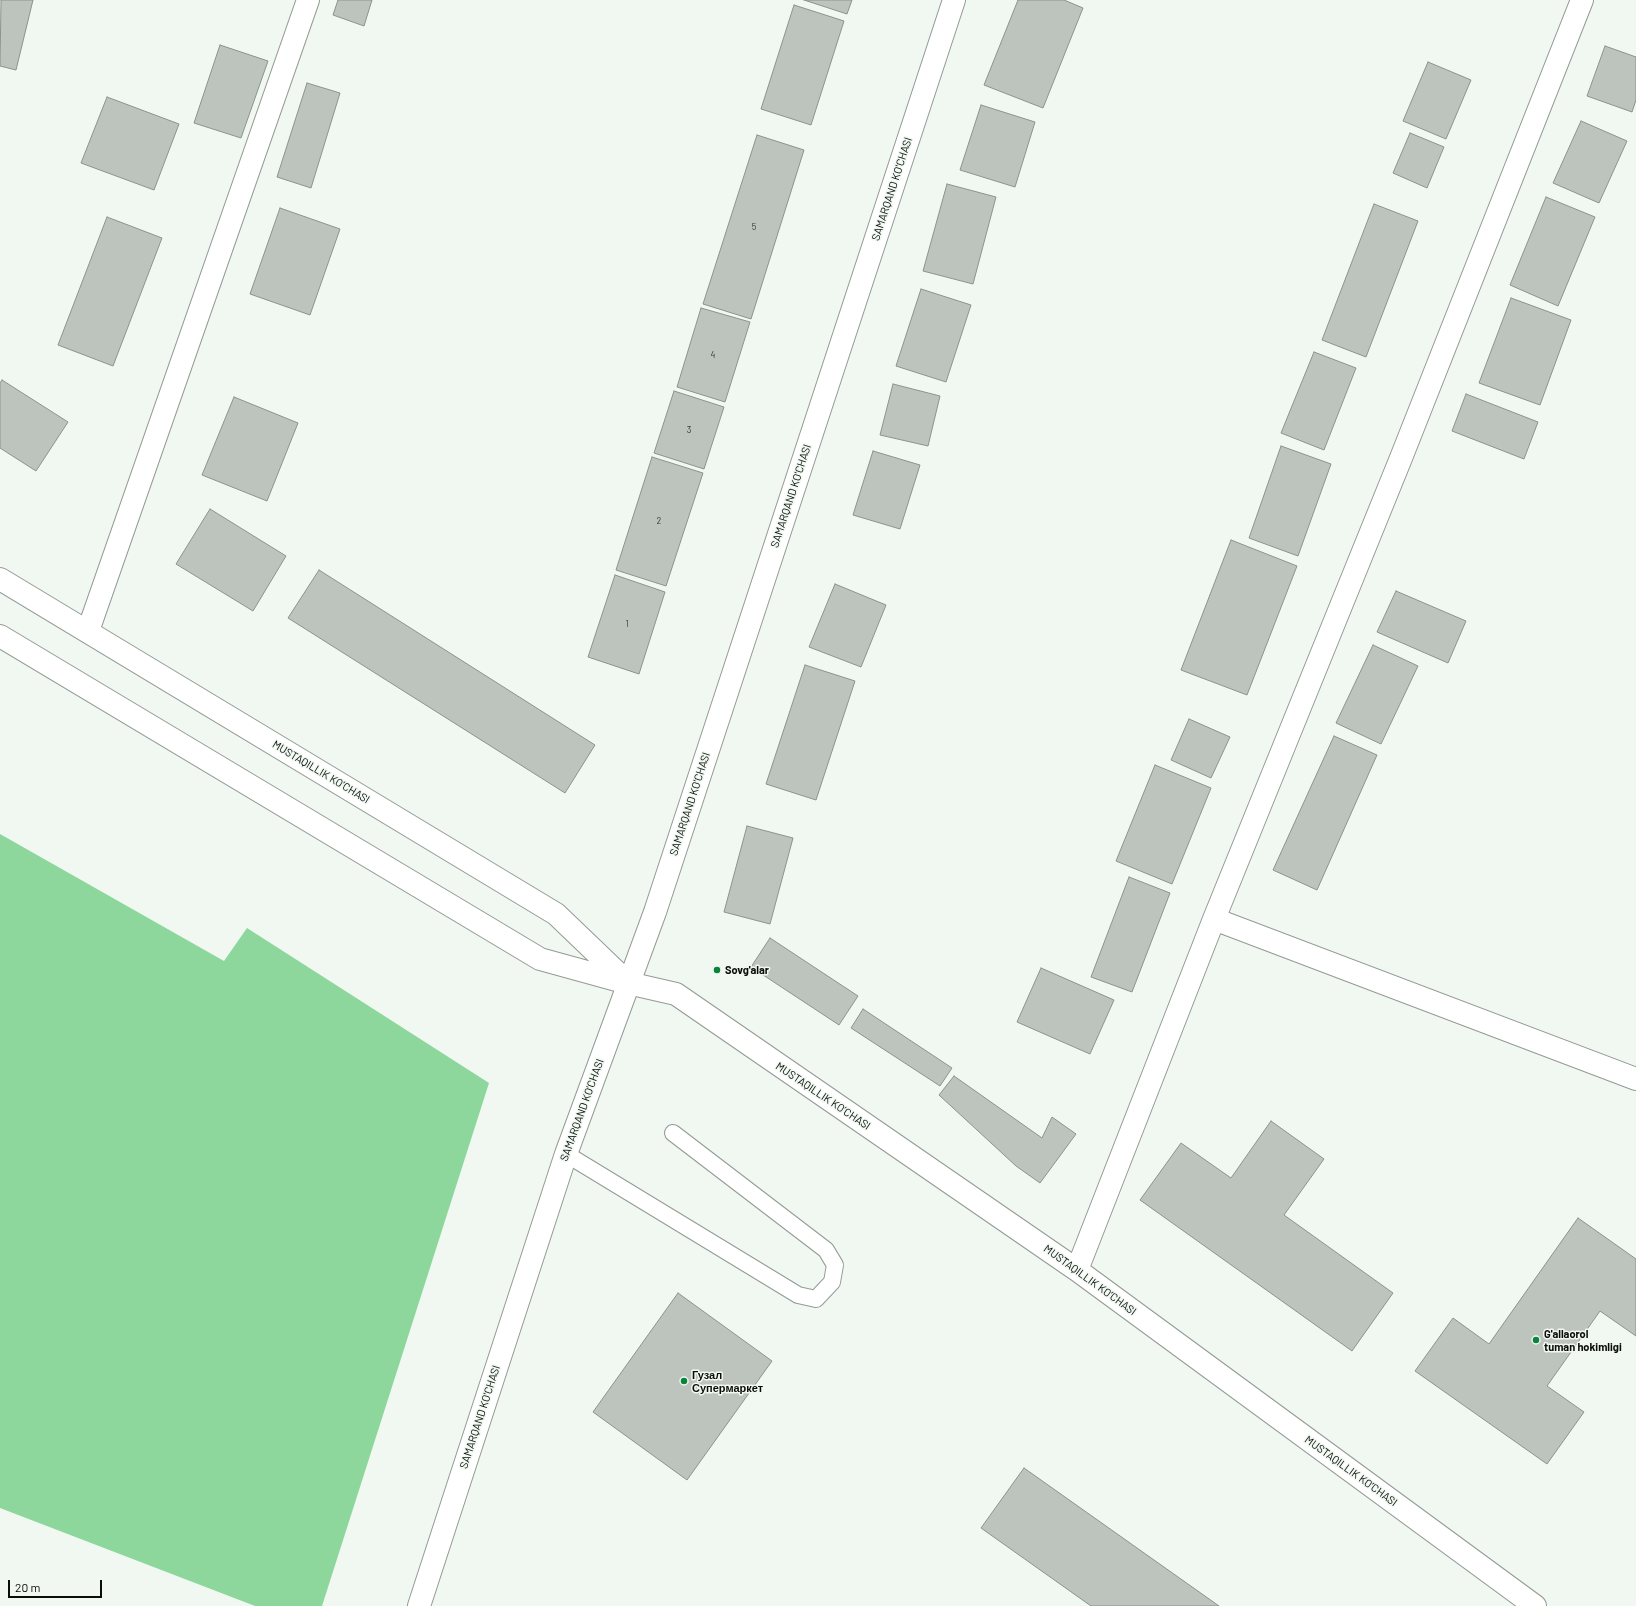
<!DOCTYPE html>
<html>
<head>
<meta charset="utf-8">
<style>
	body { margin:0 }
	#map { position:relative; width:1636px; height:1606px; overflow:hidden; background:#f0f8f1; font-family:Barlow,sans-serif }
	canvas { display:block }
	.scale { position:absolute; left:8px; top:1580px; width:94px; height:18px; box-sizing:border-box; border:2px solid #0b0d0b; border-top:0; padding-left:5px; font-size:12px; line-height:14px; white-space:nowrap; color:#0b0d0b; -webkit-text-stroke:3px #f0f8f1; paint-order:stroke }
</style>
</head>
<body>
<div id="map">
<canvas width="1636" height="1606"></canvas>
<div class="scale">20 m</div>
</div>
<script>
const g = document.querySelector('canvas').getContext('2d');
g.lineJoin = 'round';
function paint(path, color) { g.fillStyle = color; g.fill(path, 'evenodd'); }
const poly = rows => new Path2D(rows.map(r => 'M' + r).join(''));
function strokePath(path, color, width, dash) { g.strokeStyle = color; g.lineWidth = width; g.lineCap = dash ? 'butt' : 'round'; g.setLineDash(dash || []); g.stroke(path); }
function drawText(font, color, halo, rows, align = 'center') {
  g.font = font + ' Barlow,sans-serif'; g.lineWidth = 3; g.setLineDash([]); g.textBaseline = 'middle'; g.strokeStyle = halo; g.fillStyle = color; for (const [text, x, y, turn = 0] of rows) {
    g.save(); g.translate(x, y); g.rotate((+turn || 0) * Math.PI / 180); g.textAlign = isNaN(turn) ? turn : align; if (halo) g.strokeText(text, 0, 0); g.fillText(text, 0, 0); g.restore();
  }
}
const green = poly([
	[0,834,224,961,247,928,489,1083,322,1606,255,1606,0,1508]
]);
const building = poly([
	[1,0,33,0,16,70,0,66,1,0],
	[338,0,372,0,364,26,333,15,338,0],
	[804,0,852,0,847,14,804,0],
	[1018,0,1064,0,1083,8,1043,108,984,85,1018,0],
	[794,5,844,21,811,125,761,109,794,5],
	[220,45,268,61,241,138,194,123,220,45],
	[1605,46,1636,57,1636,100,1632,112,1587,96,1605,46],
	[1428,62,1471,80,1446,139,1403,121,1428,62],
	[307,83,340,93,311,188,277,177,307,83],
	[107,97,179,124,154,190,81,163,107,97],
	[981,105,1035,122,1015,187,960,170,981,105],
	[1581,121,1627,141,1599,203,1553,183,1581,121],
	[1410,133,1444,147,1427,188,1393,173,1410,133],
	[757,135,804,150,751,319,703,304,757,135],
	[947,184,996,197,973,284,923,271,947,184],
	[1546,197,1595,217,1558,306,1510,285,1546,197],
	[1374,204,1418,221,1366,357,1322,340,1374,204],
	[280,208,340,229,310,315,250,294,280,208],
	[107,217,162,238,113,366,58,345,107,217],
	[921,289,971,305,946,382,896,366,921,289],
	[1511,298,1571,320,1540,405,1479,383,1511,298],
	[701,308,750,322,725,402,677,387,701,308],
	[1314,352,1356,368,1324,450,1281,433,1314,352],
	[2,380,68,422,36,471,0,448,0,383,2,380],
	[893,384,940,396,928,446,880,435,893,384],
	[674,391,724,407,704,469,654,453,674,391],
	[1466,394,1538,422,1524,459,1452,431,1466,394],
	[234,397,298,423,267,501,202,475,234,397],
	[1281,446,1331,464,1298,556,1249,538,1281,446],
	[873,451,920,465,900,529,853,515,873,451],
	[652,457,703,473,666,586,616,570,652,457],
	[210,509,286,556,253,611,176,564,210,509],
	[1231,540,1297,566,1247,695,1181,670,1231,540],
	[319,570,595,745,565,793,288,618,319,570],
	[615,575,665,592,639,674,588,657,615,575],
	[835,584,886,605,861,667,809,647,835,584],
	[1396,591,1466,621,1448,663,1377,632,1396,591],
	[1373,645,1418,666,1381,744,1336,723,1373,645],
	[805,665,855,681,816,800,766,784,805,665],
	[1189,719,1230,737,1211,778,1171,760,1189,719],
	[1334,736,1377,755,1317,890,1273,870,1334,736],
	[1155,765,1211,788,1172,884,1116,861,1155,765],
	[747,826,793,838,770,924,724,912,747,826],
	[1129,877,1170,893,1132,992,1091,977,1129,877],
	[770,938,858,996,839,1025,751,967,770,938],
	[1041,968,1114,1000,1090,1054,1017,1022,1041,968],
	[863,1009,952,1068,940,1086,851,1028,863,1009],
	[954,1076,1042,1138,1052,1117,1076,1134,1040,1183,1016,1166,939,1095,954,1076],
	[1271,1121,1324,1159,1284,1215,1393,1293,1352,1351,1140,1200,1181,1143,1231,1178,1271,1121],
	[1578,1218,1636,1259,1636,1336,1600,1311,1547,1386,1584,1412,1547,1464,1415,1371,1453,1318,1489,1344,1578,1218],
	[678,1293,772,1361,687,1480,593,1412,678,1293],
	[1024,1468,1219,1606,1091,1606,981,1528,1024,1468]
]);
const service = poly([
	[566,1154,798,1295,816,1299,832,1282,835,1265,826,1250,673,1133]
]);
const minor = poly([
	[88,631,308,0],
	[1214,919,1636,1079],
	[628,983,676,994,1077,1270,1535,1606],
	[1077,1270,1214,919,1401,458,1582,0]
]);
const tertiary = poly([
	[0,579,556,914,628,983],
	[0,636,540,959,627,983],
	[419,1606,566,1154,655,912,954,0]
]);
const markers = [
	[717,970,4,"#0a843d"],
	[1536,1340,4,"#0a843d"],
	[684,1381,4,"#0a843d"]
];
const numberNames = [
	["5",754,227],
	["4",713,355],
	["3",689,430],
	["2",659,521],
	["1",627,624]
];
const streetNames = [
	["SAMARQAND KO'CHASI",892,189,-72],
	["SAMARQAND KO'CHASI",791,496,-72],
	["MUSTAQILLIK KO’CHASI",321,772,31],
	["SAMARQAND KO'CHASI",690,804,-72],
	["MUSTAQILLIK KO’CHASI",823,1096,34],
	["SAMARQAND KO'CHASI",582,1110,-70],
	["MUSTAQILLIK KO’CHASI",1090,1280,36],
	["SAMARQAND KO'CHASI",480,1417,-72],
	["MUSTAQILLIK KO’CHASI",1351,1471,36]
];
const poiNames = [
	["Sovg'alar",725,970],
	["G'allaorol",1544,1334],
	["tuman hokimligi",1544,1347],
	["Гузал",692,1375],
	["Супермаркет",692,1388]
];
paint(green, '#8dd79d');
paint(building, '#bcc4bd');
strokePath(building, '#8b938d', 1);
strokePath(service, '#939b94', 18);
strokePath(minor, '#939b94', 24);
strokePath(tertiary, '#939b94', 24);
strokePath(service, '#fff', 16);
strokePath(minor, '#fff', 22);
strokePath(tertiary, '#fff', 22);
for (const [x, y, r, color] of markers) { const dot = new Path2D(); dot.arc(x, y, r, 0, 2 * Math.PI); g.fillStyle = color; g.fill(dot); strokePath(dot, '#f0f8f1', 1.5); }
drawText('9px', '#373b38', null, numberNames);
drawText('11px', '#0b0d0b', '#f0f8f1', streetNames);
drawText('bold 11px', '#0b0d0b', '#f0f8f1', poiNames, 'left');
</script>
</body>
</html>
